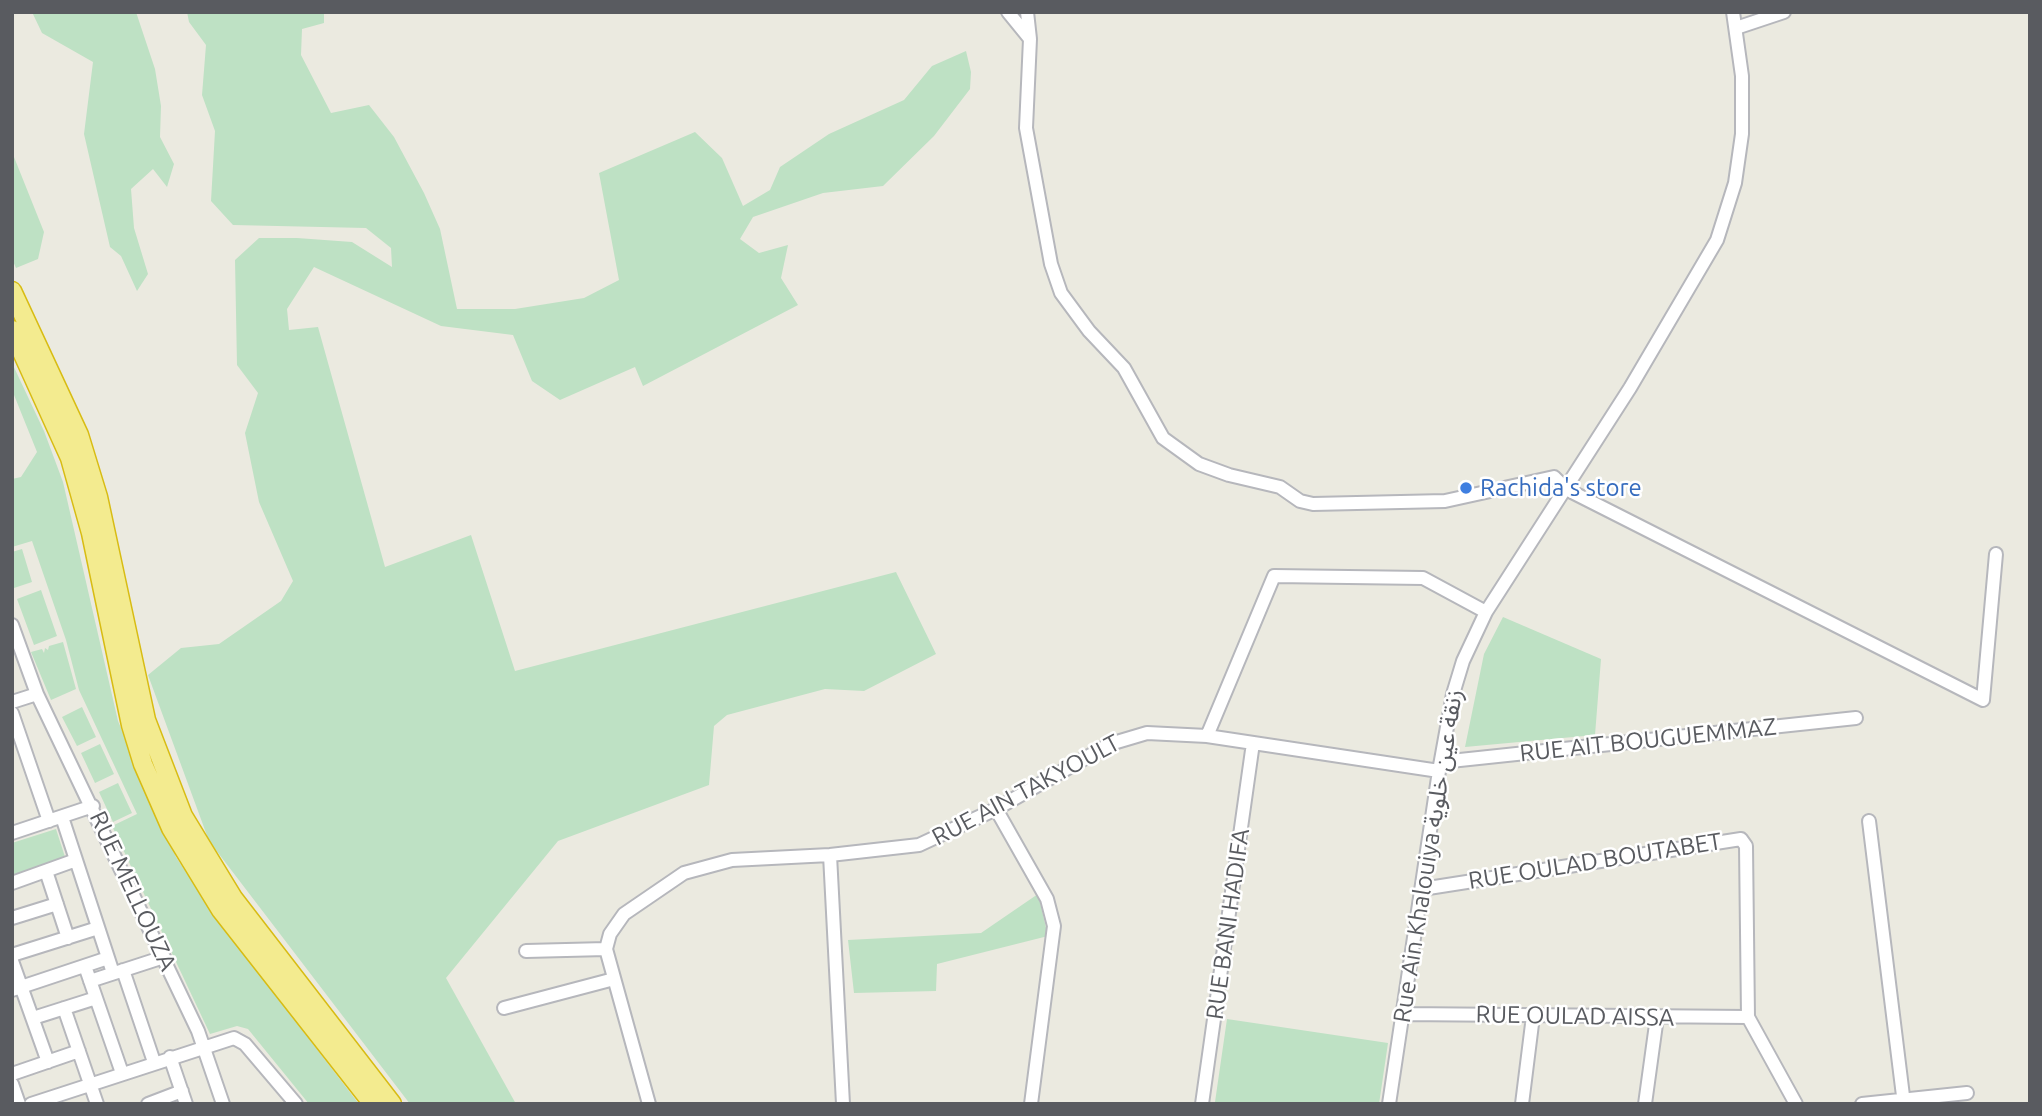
<!DOCTYPE html>
<html>
<head>
<meta charset="utf-8">
<style>
	body { margin:0 }
	#map { position:relative; width:2042px; height:1116px; overflow:hidden; background:#ebeae0; font-family:Ubuntu,sans-serif }
	canvas { display:block }
	.frame { position:absolute; inset:0; border:14px solid #595b60; pointer-events:none }
</style>
</head>
<body>
<div id="map">
<canvas width="2042" height="1116"></canvas>
<div class="frame"></div>
</div>
<script>
const g = document.querySelector('canvas').getContext('2d');
g.lineJoin = 'round';
function paint(path, color) { g.fillStyle = color; g.fill(path, 'evenodd'); }
const poly = rows => new Path2D(rows.map(r => 'M' + r).join(''));
function strokePath(path, color, width, dash) { g.strokeStyle = color; g.lineWidth = width; g.lineCap = dash ? 'butt' : 'round'; g.setLineDash(dash || []); g.stroke(path); }
function drawText(font, color, halo, rows, align = 'center') {
  g.font = font + ' Ubuntu,"Noto Sans Arabic",sans-serif'; g.lineWidth = 5; g.setLineDash([]); g.textBaseline = 'middle'; g.strokeStyle = halo; g.fillStyle = color; for (const [text, x, y, turn = 0] of rows) {
    g.save(); g.translate(x, y); g.rotate((+turn || 0) * Math.PI / 180); g.textAlign = isNaN(turn) ? turn : align; if (halo) g.strokeText(text, 0, 0); g.fillText(text, 0, 0); g.restore();
  }
}
const green = poly([
	[32,12,136,12,155,69,161,106,160,137,174,164,167,187,153,169,131,189,134,228,148,274,137,291,121,256,110,247,84,134,93,62,42,33],
	[187,12,324,12,324,23,302,29,301,55,331,113,369,105,394,137,424,193,440,229,457,309,515,309,584,298,619,280,599,173,695,132,722,158,743,206,770,190,780,167,829,134,904,100,932,66,966,51,971,72,970,89,934,136,883,186,823,193,753,217,740,239,759,253,788,245,781,278,798,305,643,386,635,367,560,400,532,381,513,335,441,326,314,267,287,309,289,330,318,327,385,567,471,535,515,671,896,572,936,654,864,691,825,689,727,715,714,726,709,785,558,841,446,978,516,1104,410,1104,209,841,148,675,181,648,219,644,281,601,293,581,259,502,245,433,258,393,237,365,235,260,259,238,297,238,352,242,392,267,391,248,366,228,233,225,211,201,215,131,202,95,206,45,189,22],
	[12,152,44,232,38,259,16,268,12,259],
	[12,363,44,431,63,482,118,721,176,857,216,918,359,1104,309,1104,248,1029,237,1026,210,1034,112,826,137,814,79,690,66,640,32,541,12,547,12,479,21,477,37,452,12,390],
	[22,549,32,582,14,588,12,552],
	[41,590,57,636,34,645,17,599],
	[1503,617,1601,659,1595,735,1465,747,1484,654],
	[63,642,76,689,51,700,31,652,42,649,44,653,45,648,48,650,49,646],
	[82,707,96,737,77,746,62,717],
	[100,744,114,774,95,783,81,753],
	[118,783,132,813,113,822,99,792],
	[56,829,65,857,12,876,12,843],
	[1038,894,1048,936,937,964,936,991,854,993,848,940,981,933],
	[1227,1019,1388,1043,1379,1104,1215,1102]
]);
const minor = poly([
	[1008,12,1030,39,1026,128,1051,264,1061,293,1089,331,1124,368,1163,438,1199,464,1229,475,1280,487,1300,501,1313,504,1445,501,1554,477,1566,489,1983,700,1996,554],
	[1027,12,1030,39],
	[1736,28,1784,12],
	[12,625,37,694,198,1031,223,1104],
	[12,702,37,694],
	[12,713,49,821],
	[1207,736,1274,576,1423,578,1486,612],
	[1441,762,1856,718],
	[996,809,1047,899,1054,926,1031,1104],
	[62,817,113,973],
	[1869,821,1904,1104],
	[12,833,93,806],
	[830,855,843,1104],
	[46,871,68,938],
	[12,883,76,860],
	[1422,889,1741,839,1746,846,1748,1017,1796,1104],
	[12,918,57,904],
	[526,951,606,949],
	[12,955,98,928],
	[12,961,48,1062],
	[85,966,122,1073],
	[123,970,154,1062],
	[90,981,164,957],
	[12,990,108,958],
	[64,1008,97,1104],
	[504,1008,614,979],
	[1402,1014,1748,1017],
	[33,1018,96,998],
	[170,1057,186,1104],
	[12,1074,79,1051],
	[12,1084,19,1104],
	[31,1104,234,1038,245,1044,296,1104],
	[148,1104,182,1091],
	[649,1104,606,949,610,934,624,914,684,873,732,860,830,855,919,845,996,809,1110,744,1147,733,1207,736,1439,771],
	[1202,1104,1253,743],
	[1389,1104,1439,771,1453,694,1463,661,1486,612,1630,388,1717,240,1735,183,1742,134,1742,76,1733,12],
	[1522,1104,1533,1016],
	[1645,1104,1657,1017],
	[1862,1104,1967,1093]
]);
const highway = poly([
	[12,291,79,435,98,497,146,720,183,816,233,898,392,1104],
	[12,330,70,458,91,533,131,725,143,764,171,828,221,910,373,1104]
]);
const markers = [
	[1466,488,7,"#3f7fe0"]
];
const shopNames = [
	["Rachida's store",1480,488]
];
const streetNames = [
	["RUE AIT BOUGUEMMAZ",1648,740,-6],
	["RUE AIN TAKYOULT",1026,790,-28],
	["Rue Ain Khalouiya زنقة عين خلوية",1428,856,-81],
	["RUE OULAD BOUTABET",1595,861,-9],
	["RUE MELLOUZA",133,891,65],
	["RUE BANI HADIFA",1228,924,-82],
	["RUE OULAD AISSA",1575,1016,1]
];
paint(green, '#bee1c4');
strokePath(minor, '#b6b7bc', 16);
strokePath(highway, '#d8bc13', 21);
strokePath(minor, '#fff', 12);
strokePath(highway, '#f3eb8f', 18);
for (const [x, y, r, color] of markers) { const dot = new Path2D(); dot.arc(x, y, r, 0, 2 * Math.PI); g.fillStyle = color; g.fill(dot); strokePath(dot, '#fff', 2.5); }
drawText('24px', '#366cbe', '#fff', shopNames, 'left');
drawText('24px', '#595b60', '#fff', streetNames);
</script>
</body>
</html>
